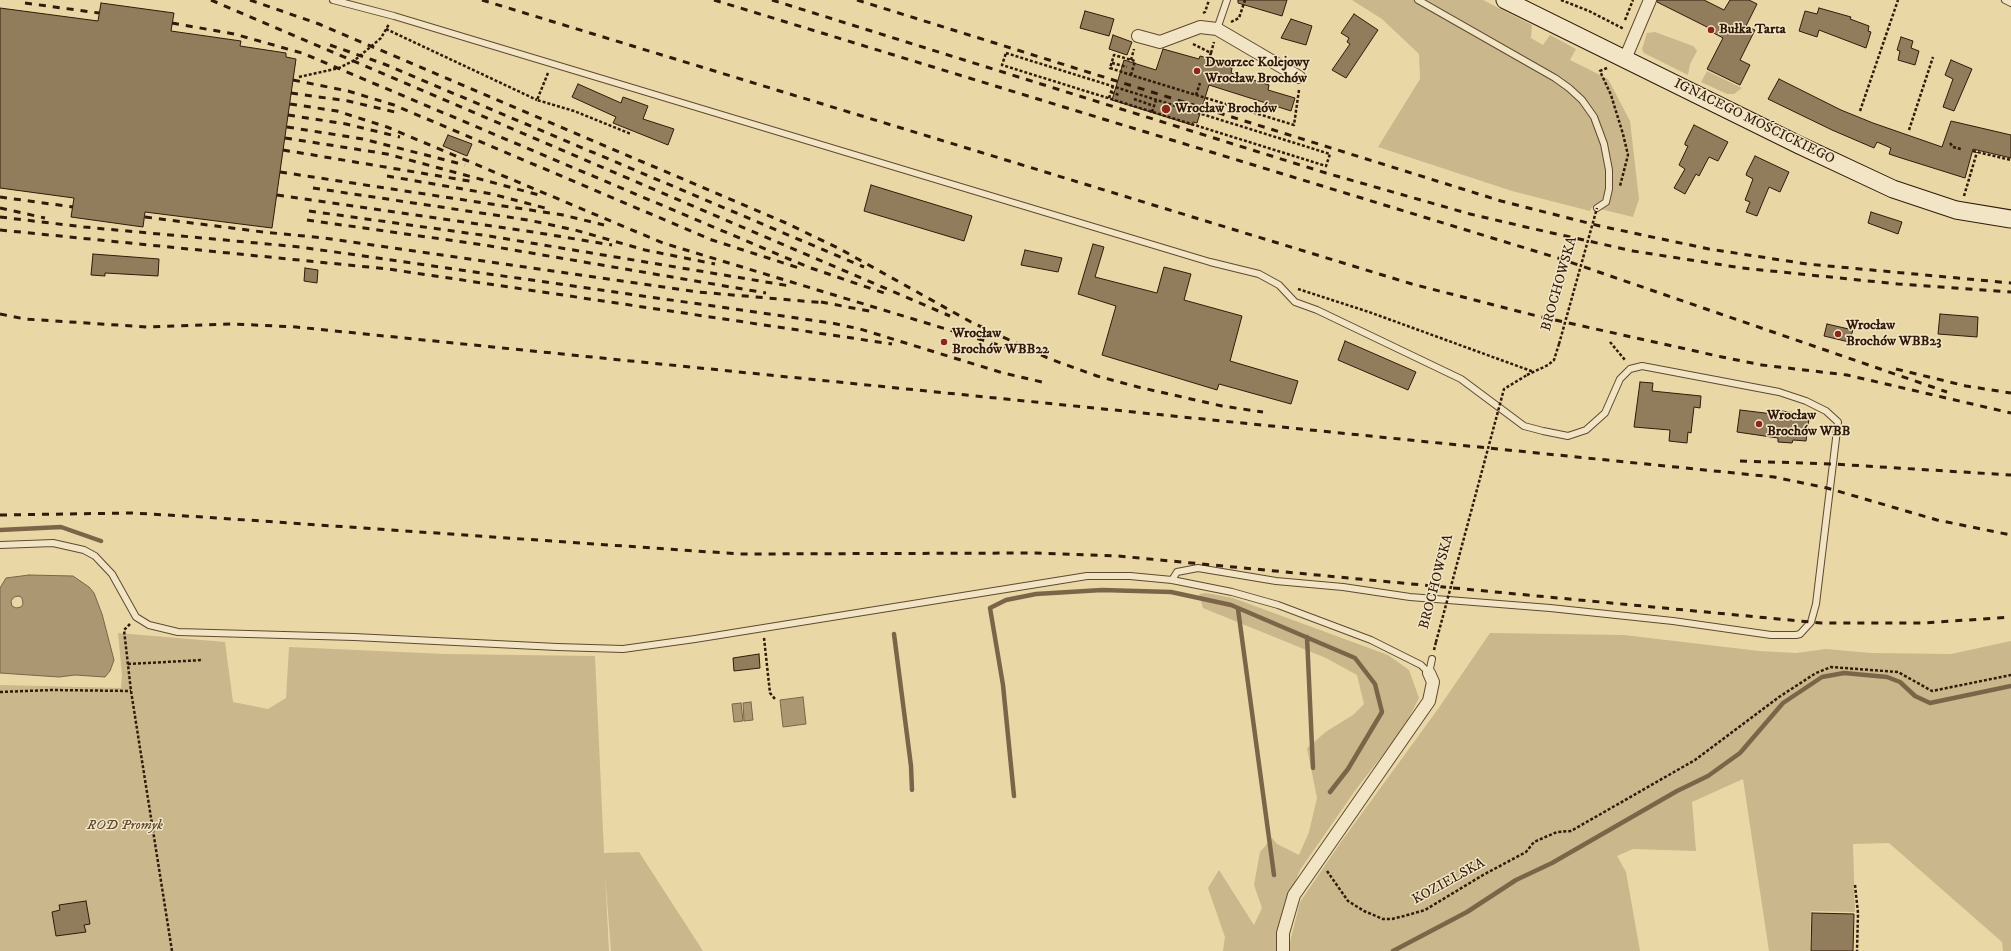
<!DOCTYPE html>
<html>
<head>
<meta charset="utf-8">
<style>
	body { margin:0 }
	canvas { display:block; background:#e9d7a6 }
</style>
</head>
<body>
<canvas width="2011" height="951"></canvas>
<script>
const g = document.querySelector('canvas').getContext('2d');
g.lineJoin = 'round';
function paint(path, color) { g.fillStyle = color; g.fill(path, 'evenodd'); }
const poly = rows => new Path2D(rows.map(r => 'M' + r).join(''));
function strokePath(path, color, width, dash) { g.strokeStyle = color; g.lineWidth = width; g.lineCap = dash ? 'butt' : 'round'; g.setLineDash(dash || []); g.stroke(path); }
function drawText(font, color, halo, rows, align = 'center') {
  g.font = font + ' "IM FELL DW Pica",serif'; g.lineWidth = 3; g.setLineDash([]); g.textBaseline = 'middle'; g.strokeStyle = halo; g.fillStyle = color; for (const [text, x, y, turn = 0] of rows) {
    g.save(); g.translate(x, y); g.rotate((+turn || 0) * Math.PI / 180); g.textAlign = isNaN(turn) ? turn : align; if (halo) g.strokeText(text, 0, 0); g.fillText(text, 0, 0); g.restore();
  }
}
const green = poly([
	[1352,0,1483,0,1532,25,1531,38,1543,45,1550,35,1576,49,1570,60,1608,79,1630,121,1639,199,1633,217,1592,207,1590,211,1512,191,1378,147,1420,79,1419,54,1382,19],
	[1655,32,1693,46,1695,48,1697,51,1690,64,1688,75,1644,53,1642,49,1647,33],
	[1707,71,1740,87,1742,88,1734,94,1727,94,1701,82],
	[1206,593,1233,598,1388,655,1409,670,1419,698,1403,729,1357,788,1300,870,1285,906,1278,951,1223,951,1225,937,1208,888,1219,870,1254,925,1262,908,1254,885,1260,852,1272,838,1277,844,1299,855,1309,832,1317,798,1307,748,1327,731,1353,715,1364,704,1357,675,1326,658,1203,608,1199,594],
	[118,633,225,642,233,702,268,709,286,698,289,647,445,654,595,656,604,853,639,852,703,951,611,951,605,874,609,951,0,951,0,685,121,688,122,675],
	[1490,633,1624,635,1759,651,1796,653,1826,649,1871,653,1951,654,2011,641,2011,951,2003,951,2002,942,1889,843,1853,844,1855,912,1811,911,1810,951,1769,951,1743,779,1692,802,1696,851,1633,849,1617,856,1626,872,1640,951,1290,951,1290,942,1300,902,1341,842,1438,709]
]);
const water = poly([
	[29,575,73,576,89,587,94,593,102,614,114,660,110,671,105,677,75,675,59,677,0,673,0,588,6,578,29,575],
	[19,596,22,598,23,604,21,607,16,608,12,606,11,601,14,597,19,596],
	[803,697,806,724,783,727,780,700,803,697],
	[751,702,753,720,744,721,743,703,751,702],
	[741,703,743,721,734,722,732,704,741,703]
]);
const stream = poly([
	[0,530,61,527,101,541],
	[1238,609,1274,875],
	[894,634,911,766,912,790],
	[1307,637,1313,768],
	[1014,796,1003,685,990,608,1006,600,1036,594,1102,590,1171,592,1231,605,1355,658,1375,684,1382,712,1348,769,1330,792],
	[1393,951,1467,912,1516,880,1552,863,1677,791,1708,776,1740,753,1783,703,1822,677,1844,673,1887,677,1900,682,1915,696,1930,703,2011,686]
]);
const building = poly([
	[1238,0,1287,0,1282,16,1238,3,1238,0],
	[1657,0,1704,0,1724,10,1730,0,1749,0,1757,4,1746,26,1755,30,1740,60,1750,65,1740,85,1707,69,1723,38,1710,31,1711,29,1657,2,1657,0],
	[101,3,174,13,171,31,241,41,240,46,286,53,286,57,296,59,272,228,145,212,143,227,71,217,74,198,0,188,0,8,98,21,101,3],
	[1819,8,1851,17,1850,19,1869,26,1868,31,1871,32,1866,48,1819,30,1817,37,1799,31,1805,11,1817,14,1819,8],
	[1085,11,1114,19,1109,36,1080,28,1085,11],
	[1354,14,1378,30,1346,78,1332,70,1350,44,1347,42,1349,38,1341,33,1354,14],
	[1291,19,1312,26,1306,45,1281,38,1291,19],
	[1113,35,1132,42,1127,55,1109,49,1113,35],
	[1901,37,1913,41,1911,48,1919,51,1915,65,1898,60,1900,51,1897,50,1901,37],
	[1163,49,1199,59,1200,56,1218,61,1217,64,1232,68,1231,73,1269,85,1268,90,1295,98,1291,111,1209,85,1197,123,1193,122,1192,125,1112,100,1124,60,1156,70,1163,49],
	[1951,60,1972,69,1954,111,1943,107,1953,79,1945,75,1951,60],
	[1779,79,1841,110,1873,123,1942,147,1951,121,2011,135,2011,158,1973,149,1965,178,1898,157,1889,154,1891,148,1877,142,1874,148,1832,130,1768,99,1779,79],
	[578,84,621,103,623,97,648,106,643,119,674,129,668,145,613,123,616,117,572,97,578,84],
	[1694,125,1728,142,1718,161,1709,157,1699,176,1696,174,1685,194,1674,188,1685,169,1679,165,1688,146,1685,145,1685,143,1694,125],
	[448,135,472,144,467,156,443,146,448,135],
	[1755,156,1789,172,1780,192,1769,187,1757,216,1746,212,1750,202,1745,200,1753,179,1746,175,1747,172,1755,156],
	[871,185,972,216,964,241,864,211,871,185],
	[1871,212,1902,222,1898,234,1868,223,1871,212],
	[1093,244,1104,247,1095,277,1157,293,1164,267,1191,274,1184,300,1242,316,1230,361,1298,381,1291,404,1219,384,1217,390,1102,355,1116,306,1078,294,1093,244],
	[1025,250,1062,258,1058,272,1021,265,1025,250],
	[93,254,159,259,158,276,105,273,105,276,91,275,93,254],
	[305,268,318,270,317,283,304,281,305,268],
	[1940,314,1978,317,1977,337,1938,334,1940,314],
	[1827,324,1853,330,1849,342,1824,336,1827,324],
	[1345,341,1416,372,1408,390,1338,360,1345,341],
	[1640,382,1653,383,1652,391,1701,396,1700,408,1694,407,1691,433,1688,432,1687,443,1669,441,1670,430,1634,427,1640,382],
	[1740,410,1781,415,1782,411,1796,413,1796,417,1809,419,1806,441,1793,440,1792,443,1778,442,1778,438,1737,432,1740,410],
	[759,654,760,668,734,671,733,658,759,654],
	[86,901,90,924,84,925,86,932,56,936,52,912,60,910,59,905,86,901],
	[1812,913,1854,914,1853,951,1811,951,1812,913]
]);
const path = poly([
	[1561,0,1589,11,1624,29],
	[1203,13,1205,12,1209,0],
	[1625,20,1633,0],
	[1231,22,1239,18,1245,0],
	[386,29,537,100],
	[1193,44,1211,53,1209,58],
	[1006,53,1330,154,1326,166,1002,65,1006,53],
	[1211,53,1214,42],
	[1131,60,1134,49],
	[1112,63,1127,67],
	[1607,68,1600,71,1611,95,1623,134,1628,155,1620,186],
	[548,73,537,100,574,111,631,134],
	[1131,75,1135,61,1114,55,1110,68,1131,75,1294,125,1299,90],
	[299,77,339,68,355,60,381,38,389,24],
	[1111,92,1119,95],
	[1196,95,1200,83],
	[1109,98,1113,86],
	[1134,99,1154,106],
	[1860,111,1898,0],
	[1152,112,1156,100],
	[1909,130,1933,57],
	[1950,143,1953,147,1961,149],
	[1973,151,2011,160],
	[1964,196,1977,152],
	[1298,289,1369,312,1534,372],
	[1610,342,1625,360],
	[1527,375,1548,365,1554,360,1559,344],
	[130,624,124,630,131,691,172,951],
	[764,638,770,693,775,699],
	[1434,650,1436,642],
	[128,664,203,660],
	[0,692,52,690,131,691],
	[1327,871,1348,901,1364,911,1383,919,1392,919,1404,916,1425,910,1483,875,1526,852,1534,842,1557,832,1571,831,1695,760,1779,697,1816,673,1831,667,1898,672,1932,691,2011,675],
	[1855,885,1858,913,1857,951]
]);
const lane = poly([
	[333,0,394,16,1210,262,1259,274,1279,285,1295,302,1317,310,1461,379,1524,426,1543,431,1568,436,1586,430,1605,413,1620,379,1630,369,1642,366,1779,392,1806,401,1826,411,1838,422,1816,604,1811,622,1800,634,1796,635,1771,635,1673,621,1550,608,1410,597,1343,587,1276,581,1198,568,1177,572,1172,580],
	[1418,0,1555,78,1569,88,1582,100,1594,117,1604,144,1609,170,1609,189,1606,202,1597,208],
	[2005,0,2011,3],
	[1217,29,1227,0],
	[0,545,53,543,84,550,95,556,112,574,136,617,149,625,178,632,354,637,557,647,623,649,695,639,1087,576,1130,576,1172,580,1232,592,1278,605,1371,640,1421,665,1429,673],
	[1429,673,1432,659]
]);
const street = poly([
	[1138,36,1160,42,1200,27,1217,29,1299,77],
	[1625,59,1650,0],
	[1283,951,1283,933,1294,895,1429,701,1433,682,1429,673]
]);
const secondary = poly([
	[1505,0,1799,145,1893,189,1956,210,2011,219]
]);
const rail = poly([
	[211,0,950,316],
	[250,0,319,24,786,223,840,249,971,322,1050,359,1097,376,1138,387,1222,406,1263,412],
	[482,0,1412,284,1537,316,1722,357,1762,365,1847,375,2011,413],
	[714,0,1561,259,1947,392],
	[772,0,1326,173,1470,214,1530,228,1633,251,1742,268,1898,284,2011,292],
	[857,0,1501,201,1600,226,1709,249,1807,264,2011,283],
	[25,3,99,13],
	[172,23,234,34,302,53,808,267,887,294],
	[330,45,384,64,864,267],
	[293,80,348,91,394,105,712,240,799,268],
	[291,93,348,101,399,113],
	[290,104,337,111,387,127,663,243,1025,353],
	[288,115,346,124,400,137],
	[287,127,363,139,465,165],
	[285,138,387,154,539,195],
	[283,150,475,182],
	[280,172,563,215,604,225],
	[387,176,492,194,545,208],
	[313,188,528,220,575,230,645,250,715,264],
	[277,195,533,232,612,245],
	[0,197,73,207],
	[0,208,45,218],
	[309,211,489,236,790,286],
	[0,217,84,227,300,247,832,323,860,329,1003,373,1042,382],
	[145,217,263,232,324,238,698,292,826,303],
	[307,220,484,245,766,293],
	[0,230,388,269,892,344],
	[821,302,874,312],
	[0,314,25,319,147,327,233,324,296,327,1774,477,1827,488,1937,520,2011,535],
	[1896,369,1966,386,2011,393],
	[1740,461,1833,464,2011,475],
	[0,515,132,513,203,517,740,554,1036,553,1118,556,1821,623,1924,623,2011,617]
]);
const pathBridge = poly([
	[1559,344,1597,208],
	[1436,642,1504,389,1527,375]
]);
const markers = [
	[1711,30,4,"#8f2418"],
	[1197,71,4,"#8f2418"],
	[1166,109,5,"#8f2418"],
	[1838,334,4,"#8f2418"],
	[944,342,4,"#8f2418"],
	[1759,424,4,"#8f2418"]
];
const poiNames = [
	["Bułka Tarta",1719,30],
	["Dworzec Kolejowy",1205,63],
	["Wrocław Brochów",1205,79],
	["Wrocław Brochów",1175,109],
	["Wrocław",1846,326],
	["Brochów WBB23",1846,342],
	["Wrocław",952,334],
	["Brochów WBB22",952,350],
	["Wrocław",1767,416],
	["Brochów WBB",1767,432]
];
const streetNames = [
	["IGNACEGO MOŚCICKIEGO",1754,122,26],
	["BROCHOWSKA",1560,284,-74],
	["BROCHOWSKA",1437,582,-75],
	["KOZIELSKA",1449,882,-29]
];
const parkNames = [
	["ROD Promyk",125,826]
];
paint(green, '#cab78b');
paint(water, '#ab9771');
strokePath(water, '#7b6548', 1);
strokePath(stream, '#7b6548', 4.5);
paint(building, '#917c5b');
strokePath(building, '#321a0a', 1);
strokePath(lane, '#604931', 8);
strokePath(street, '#604931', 14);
strokePath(secondary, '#321a0a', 19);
strokePath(path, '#321a0a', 2.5, [3, 2]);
strokePath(lane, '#f1e5c5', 6);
strokePath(street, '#f1e5c5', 12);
strokePath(secondary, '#f1e5c5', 17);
strokePath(rail, '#321a0a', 3, [7, 7]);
strokePath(pathBridge, '#321a0a', 2.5, [3, 2]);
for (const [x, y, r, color] of markers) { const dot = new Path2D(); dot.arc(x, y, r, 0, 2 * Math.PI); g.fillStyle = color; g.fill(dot); strokePath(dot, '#f1e5c5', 1.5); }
drawText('bold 14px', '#321a0a', '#f1e5c5', poiNames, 'left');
drawText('14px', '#321a0a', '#f1e5c5', streetNames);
drawText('italic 14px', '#604931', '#f1e5c5', parkNames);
</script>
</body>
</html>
